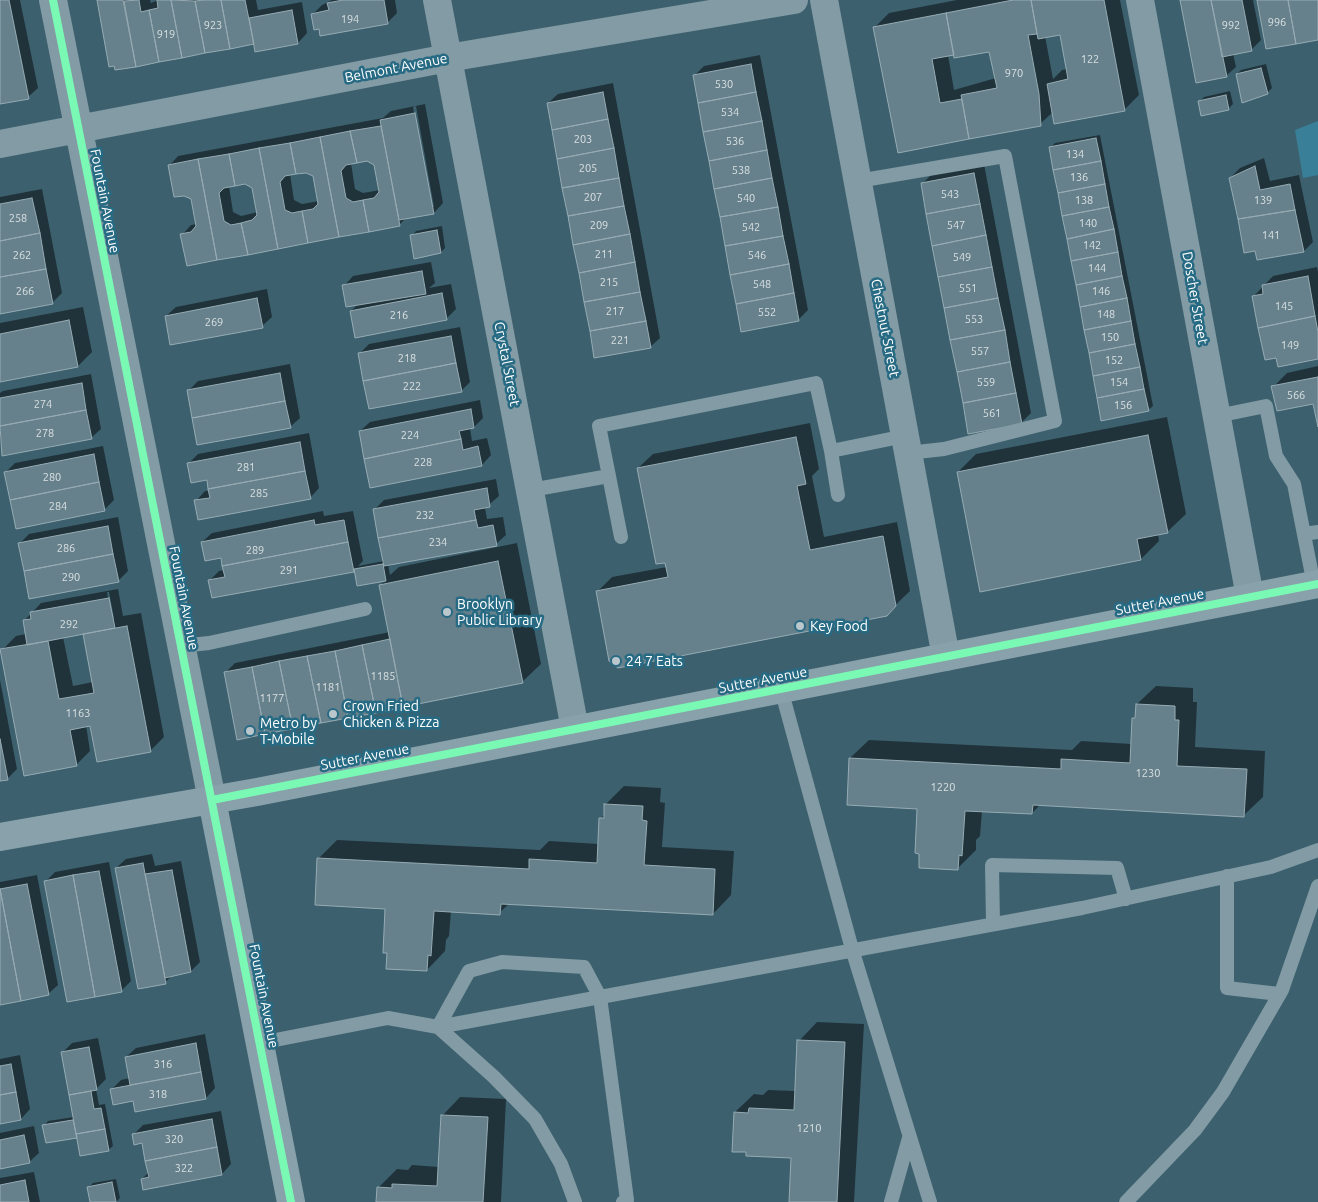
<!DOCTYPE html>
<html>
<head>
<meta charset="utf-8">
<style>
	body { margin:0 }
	canvas { display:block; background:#3c606e }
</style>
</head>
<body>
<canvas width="1318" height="1202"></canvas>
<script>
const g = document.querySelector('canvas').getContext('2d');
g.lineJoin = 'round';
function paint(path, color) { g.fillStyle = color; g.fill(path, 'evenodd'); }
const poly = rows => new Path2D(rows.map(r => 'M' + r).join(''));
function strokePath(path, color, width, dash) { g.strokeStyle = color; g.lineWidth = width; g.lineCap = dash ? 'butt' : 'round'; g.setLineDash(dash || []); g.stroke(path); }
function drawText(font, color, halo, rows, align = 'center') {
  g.font = font + ' Ubuntu,sans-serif'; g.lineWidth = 5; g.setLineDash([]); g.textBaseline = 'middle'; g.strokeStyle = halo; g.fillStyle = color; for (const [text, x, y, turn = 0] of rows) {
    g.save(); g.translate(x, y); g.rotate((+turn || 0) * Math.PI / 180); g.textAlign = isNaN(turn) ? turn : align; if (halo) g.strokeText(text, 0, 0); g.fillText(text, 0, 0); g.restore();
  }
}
const green = poly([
	[1318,121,1318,175,1303,178,1295,130]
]);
const shadow = poly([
	[0,0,20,0,38,88,28,97,0,102],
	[98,0,150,0,151,3,158,0,256,0,258,10,302,2,307,33,298,43,256,50,255,43,116,69],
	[332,0,395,0,397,13,387,23,320,28,313,14,322,5],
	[957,0,1120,0,1139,95,1124,110,1053,112,1040,124,899,151,875,27,889,13],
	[1061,33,1068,69,1062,70,1053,79,1045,36],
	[990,50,996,78,954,90,948,55],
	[1181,0,1253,0,1261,40,1251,50,1233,53,1236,67,1226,76],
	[760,55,808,310,798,320,694,76,704,66],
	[1266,64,1272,88,1267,93,1237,74,1241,70],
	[613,83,660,338,650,347,548,103,558,94],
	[1230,91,1233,104,1228,109,1199,102,1204,97],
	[425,104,443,203,434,213,406,218,399,225,182,235,191,225,197,224,192,198,169,166,178,156,383,118,391,111],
	[416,106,434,207,432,207,413,107],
	[367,160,375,164,380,190,363,193,355,189,351,163],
	[306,171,314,175,319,201,302,204,294,200,290,174],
	[245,183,253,187,258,212,241,216,233,212,229,186],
	[1100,135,1153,406,1148,410,1050,148,1055,143],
	[1264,158,1270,181,1299,175,1313,242,1304,251,1230,178,1240,168],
	[984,164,1031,413,1022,422,969,432,922,184,932,174],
	[42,189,62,293,52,303,0,313,0,197],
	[442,226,445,248,441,252,412,236,416,231],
	[431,262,435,283,429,288,451,284,456,309,446,319,351,311,358,304,344,286,353,276],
	[1317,267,1318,272,1318,358,1253,297,1273,276],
	[267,289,272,317,262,326,166,316,176,307],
	[83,307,92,352,78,366,0,381,0,323],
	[460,327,470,382,461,391,360,353,369,344],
	[290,364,300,418,290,427,188,391,198,381],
	[1318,366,1318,421,1314,402,1273,387,1287,373],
	[91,374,101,429,91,438,3,454,0,436,0,393,3,391],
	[480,400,483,418,474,427,470,428,472,441,487,438,491,455,482,465,360,431,370,422],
	[1167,417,1186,514,1167,532,1158,534,1159,541,1141,559,958,472,976,454],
	[810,423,819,469,812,476,824,537,897,522,910,591,886,614,597,592,612,577,667,567,638,468,653,454],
	[309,433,319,488,310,498,196,501,205,491,210,491,208,479,189,463,198,454],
	[103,446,114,500,104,510,6,472,15,463],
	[496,479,499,496,485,508,487,519,503,517,506,535,496,544,388,564,390,575,399,567,517,543,541,664,522,682,225,673,235,663,390,632,380,585,386,580,355,570,213,597,210,580,219,571,225,570,222,557,202,542,212,533,323,511,324,516,353,511,363,561,358,566,384,561,374,510,384,500],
	[118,517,128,571,118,581,20,543,29,534],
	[118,589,123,616,141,613,164,737,150,751,91,724,86,725,90,751,76,765,2,650,16,636,26,634,24,621,41,603],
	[107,592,109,592,114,618,111,618],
	[84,633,93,682,73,686,63,637],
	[0,680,17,769,7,779,0,780],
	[1156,686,1193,688,1193,702,1197,702,1195,747,1265,751,1263,797,1244,815,1041,804,1032,813,982,811,980,836,976,840,976,850,957,869,919,807,850,758,869,740,1072,750,1081,741,1132,744,1133,718,1137,715,1137,704],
	[624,786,661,788,660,802,665,803,662,847,734,851,731,895,713,914,510,903,499,913,451,911,449,936,446,940,445,951,427,970,387,908,319,858,337,840,540,850,549,841,599,844,600,819,605,814,606,804],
	[152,854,155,866,181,861,200,962,191,971,173,975,165,982,116,868,126,859],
	[109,862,131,981,121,991,46,881,55,872],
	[37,875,58,985,48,994,0,1003,0,882],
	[817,1022,864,1024,854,1202,790,1202,793,1157,735,1112,754,1094,763,1095,768,1090,796,1091,799,1041],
	[205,1034,215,1088,206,1098,136,1110,134,1100,111,1090,121,1080,130,1078,126,1057,136,1048],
	[98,1038,106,1079,96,1089,99,1105,105,1104,113,1146,108,1150,78,1136,44,1126,48,1121,74,1117,63,1052,72,1043],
	[20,1055,30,1109,21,1119,0,1123,0,1059],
	[460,1097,506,1099,501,1202,378,1202,378,1188,397,1169,408,1170,412,1165,439,1167,442,1116],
	[221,1111,231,1164,222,1174,144,1188,142,1179,149,1172,143,1142,133,1135,143,1125],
	[34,1126,39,1153,29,1162,0,1168,0,1133],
	[34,1172,40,1202,0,1202,0,1178],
	[116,1179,120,1198,116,1202,91,1202,88,1188,93,1183]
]);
const building = poly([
	[0,0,9,0,29,99,0,104,0,0],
	[97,0,123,0,136,67,115,70,114,66,109,67,97,0],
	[139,0,141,12,149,10,159,62,136,67,124,1,139,0],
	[157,0,171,0,182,58,159,62,149,10,158,8,157,0],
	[171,0,195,1,205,53,182,58,171,0],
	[204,0,221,0,230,49,205,53,195,1,204,0],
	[221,0,245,0,254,44,230,49,221,0],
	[343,0,384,0,388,24,320,36,319,29,314,30,311,14,329,10,327,3,343,0],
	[1013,0,1031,0,1037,34,1028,35,1039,94,1041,126,969,139,961,95,997,88,989,52,954,58,946,13,1013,0],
	[1031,0,1104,0,1125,111,1054,124,1047,84,1068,79,1060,35,1038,39,1031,0],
	[1180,0,1211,0,1227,77,1196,83,1180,0],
	[1211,0,1242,0,1252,51,1222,57,1211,0],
	[1257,0,1288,0,1296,44,1266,49,1257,0],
	[1288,0,1318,0,1318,40,1296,44,1288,0],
	[292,10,298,44,255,52,249,18,292,10],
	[946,13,954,55,932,59,940,103,962,99,969,139,898,153,873,27,946,13],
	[751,64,756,92,698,103,693,75,751,64],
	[1261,68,1268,94,1242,103,1236,74,1261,68],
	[603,92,608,119,552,130,547,103,603,92],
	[756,92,762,121,703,132,698,103,756,92],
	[1226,95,1229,110,1201,116,1198,101,1226,95],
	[415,113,434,214,399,220,380,120,415,113],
	[608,119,614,148,557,159,552,130,608,119],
	[762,121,767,150,709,161,703,132,762,121],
	[381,126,400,226,369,232,363,200,374,198,379,192,374,165,367,161,357,163,350,131,381,126],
	[350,131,357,163,346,165,341,171,346,198,353,202,363,200,369,232,339,237,320,137,350,131],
	[320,137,339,237,308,243,302,211,313,209,318,204,313,176,306,173,296,174,290,143,320,137],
	[1096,138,1101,161,1053,170,1049,147,1096,138],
	[290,143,296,174,285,176,280,182,285,210,292,213,302,211,308,243,278,249,259,148,290,143],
	[259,148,278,249,248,255,241,223,252,220,257,215,252,188,245,184,235,186,229,154,259,148],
	[614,148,619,178,562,188,557,159,614,148],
	[767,150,772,178,714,189,709,161,767,150],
	[229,154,235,186,224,188,219,193,224,221,231,225,241,223,248,255,217,260,198,159,229,154],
	[198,159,217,260,187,266,180,234,191,232,196,226,191,199,184,196,174,197,168,165,198,159],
	[1101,161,1105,184,1058,193,1053,170,1101,161],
	[1255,166,1260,190,1290,184,1295,210,1238,219,1229,178,1255,166],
	[974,173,980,204,926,214,921,183,974,173],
	[619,178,624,206,568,216,562,188,619,178],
	[772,178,778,207,720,217,714,189,772,178],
	[1105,184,1109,207,1062,216,1058,193,1105,184],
	[32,198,40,233,0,241,0,204,32,198],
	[980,204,986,235,932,246,926,214,980,204],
	[624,206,630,234,573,245,568,216,624,206],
	[778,207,783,236,725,246,720,217,778,207],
	[1109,207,1114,229,1067,239,1062,216,1109,207],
	[1295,210,1304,252,1257,260,1255,251,1244,253,1238,219,1295,210],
	[1114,229,1118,252,1071,261,1067,239,1114,229],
	[437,230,441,253,414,259,410,235,437,230],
	[40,233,46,269,0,277,0,241,40,233],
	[630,234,635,262,579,273,573,245,630,234],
	[986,235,992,267,938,277,932,246,986,235],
	[783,236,789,264,730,275,725,246,783,236],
	[1118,252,1122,276,1076,285,1071,261,1118,252],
	[635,262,640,292,584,302,579,273,635,262],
	[789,264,794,293,736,304,730,275,789,264],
	[992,267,998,298,944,308,938,277,992,267],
	[46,269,53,304,0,314,0,277,46,269],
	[422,271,426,294,346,307,342,285,422,271],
	[1122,276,1127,298,1080,307,1076,285,1122,276],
	[1308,276,1315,316,1258,328,1252,296,1263,294,1262,285,1308,276],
	[640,292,646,321,590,331,584,302,640,292],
	[442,293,447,320,355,338,350,311,442,293],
	[794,293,799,321,741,332,736,304,794,293],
	[257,298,263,328,170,345,165,316,257,298],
	[998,298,1005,330,950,340,944,308,998,298],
	[1127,298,1131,321,1084,330,1080,307,1127,298],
	[1315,316,1318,332,1318,359,1278,367,1276,358,1265,360,1258,328,1315,316],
	[69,320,78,367,0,382,0,334,69,320],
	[646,321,651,348,594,358,590,331,646,321],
	[1131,321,1135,344,1089,353,1084,330,1131,321],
	[1005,330,1010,362,957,372,950,340,1005,330],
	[451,336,456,363,363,381,358,353,451,336],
	[1135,344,1140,367,1093,376,1089,353,1135,344],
	[1010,362,1016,393,963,403,957,372,1010,362],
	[456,363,462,392,369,409,363,381,456,363],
	[1140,367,1144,389,1097,398,1093,376,1140,367],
	[280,373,285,401,192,418,187,390,280,373],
	[1318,377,1318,427,1313,404,1277,411,1271,386,1318,377],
	[82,383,86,410,0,426,0,398,82,383],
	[1144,389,1149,411,1101,421,1097,398,1144,389],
	[1016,393,1022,424,968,434,963,403,1016,393],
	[285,401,291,428,197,445,192,418,285,401],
	[471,409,474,428,459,431,461,439,364,459,359,431,471,409],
	[86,410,92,439,2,456,0,426,86,410],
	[1148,435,1168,533,1137,539,1141,560,980,592,957,472,1148,435],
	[796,437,806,484,797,486,810,550,883,536,896,606,887,616,618,668,609,661,596,591,668,577,665,563,656,564,637,468,796,437],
	[461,439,463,450,478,446,482,466,370,488,364,459,461,439],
	[300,442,305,471,208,489,207,480,191,483,187,463,300,442],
	[94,454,99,482,10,500,4,472,94,454],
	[305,471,311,499,198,520,194,500,210,498,208,489,305,471],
	[99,482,105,511,16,529,10,500,99,482],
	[487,488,490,507,474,510,476,520,378,538,373,509,487,488],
	[314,520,315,525,344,520,348,542,222,566,221,558,205,561,201,542,314,520],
	[476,520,478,528,493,525,497,546,384,566,378,538,476,520],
	[108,526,113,554,24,571,18,543,108,526],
	[348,542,354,572,212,598,208,580,225,577,222,566,348,542],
	[113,554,119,582,29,599,24,571,113,554],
	[498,561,523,683,403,707,379,585,498,561],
	[383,564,386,581,357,586,354,569,383,564],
	[109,598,115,628,27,645,23,620,31,619,30,612,109,598],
	[127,626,151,752,97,762,90,726,70,730,77,766,24,776,0,649,48,641,59,699,94,693,83,634,127,626],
	[390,639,403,707,376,713,362,645,390,639],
	[362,645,376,713,348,718,335,651,362,645],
	[335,651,348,718,321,723,307,656,335,651],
	[307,656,321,723,293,729,279,661,307,656],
	[279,661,293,729,265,734,252,667,279,661],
	[252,667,265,734,237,740,224,672,252,667],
	[1136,704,1175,706,1175,720,1179,720,1177,766,1247,769,1244,817,1033,805,1032,814,965,811,962,856,959,855,958,870,919,868,919,854,915,853,917,809,847,805,849,758,1061,769,1061,759,1130,763,1132,718,1135,718,1136,704],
	[0,739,8,780,0,781,0,739],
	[604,804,643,806,642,820,647,821,644,865,715,869,713,915,501,904,500,915,434,911,431,956,428,955,427,971,386,969,387,953,383,953,385,909,315,905,317,858,529,869,529,859,597,863,599,818,604,818,604,804],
	[143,863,166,984,138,989,115,868,143,863],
	[172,870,191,972,165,978,145,874,172,870],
	[99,871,122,992,95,997,73,875,99,871],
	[73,875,95,997,67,1002,44,881,73,875],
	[27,884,49,995,21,1001,0,889,27,884],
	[0,889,21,1001,0,1005,0,889],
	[797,1040,845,1042,837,1202,789,1202,791,1158,746,1156,746,1152,732,1152,734,1112,748,1113,749,1108,794,1110,797,1040],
	[196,1043,201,1072,130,1085,125,1057,196,1043],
	[89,1047,97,1090,69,1095,61,1052,89,1047],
	[11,1064,16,1092,0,1095,0,1066,11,1064],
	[201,1072,206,1099,135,1112,133,1101,113,1105,110,1089,201,1072],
	[91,1091,94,1109,101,1108,105,1129,76,1134,69,1095,91,1091],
	[16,1092,21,1120,0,1124,0,1095,16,1092],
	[441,1115,488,1117,483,1202,376,1202,377,1187,392,1188,392,1184,437,1186,441,1115],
	[212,1119,217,1147,145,1161,142,1143,134,1145,132,1134,212,1119],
	[73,1120,77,1138,46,1143,42,1125,73,1120],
	[105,1129,109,1151,80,1156,76,1134,105,1129],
	[24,1135,30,1163,0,1169,0,1140,24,1135],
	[217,1147,222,1175,143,1190,141,1179,149,1177,145,1161,217,1147],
	[25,1180,29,1202,0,1202,0,1185,25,1180],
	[112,1182,116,1202,90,1202,87,1187,112,1182]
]);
const lane = poly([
	[858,181,1005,156,1055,421,944,449,908,453],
	[1217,416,1266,406,1276,456,1294,484,1314,585],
	[831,451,838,495],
	[609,476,621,537],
	[531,490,609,476,599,426,816,383,831,451,905,436],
	[1304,534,1318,532],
	[181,646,209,643,365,609],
	[781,689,852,949,930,1202],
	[1227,876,1227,988,1279,994],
	[993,924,992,865,1117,868,1126,899],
	[438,1027,1082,908,1271,867,1318,850],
	[438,1027,469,971,502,962,584,967,600,997,627,1200,623,1202],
	[260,1043,388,1018,438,1027,494,1077,535,1119,561,1164,575,1202],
	[891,1202,909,1138],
	[1126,1202,1195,1130,1223,1092,1282,990,1318,886]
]);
const street = poly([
	[53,0,212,800],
	[437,0,575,729],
	[824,0,946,657],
	[1140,0,1250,597],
	[0,144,448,58,794,0]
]);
const secondary = poly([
	[212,800,291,1202],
	[0,837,257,792,1318,584]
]);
const cycleway = poly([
	[53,0,291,1202],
	[212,800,1318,584]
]);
const markers = [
	[447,612,5,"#bbc7cc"],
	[800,626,5,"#bbc7cc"],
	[616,661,5,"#bbc7cc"],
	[333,714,5,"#bbc7cc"],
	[250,731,5,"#bbc7cc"]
];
const numberNames = [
	["194",350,19],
	["996",1277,22],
	["923",213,25],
	["992",1231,25],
	["919",166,34],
	["122",1090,59],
	["970",1014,73],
	["530",724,84],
	["534",730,112],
	["203",583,139],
	["536",735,141],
	["134",1075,154],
	["205",588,168],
	["538",741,170],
	["136",1079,177],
	["543",950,194],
	["207",593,197],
	["540",746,198],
	["138",1084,200],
	["139",1263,200],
	["258",18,218],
	["140",1088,223],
	["209",599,225],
	["547",956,225],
	["542",751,227],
	["141",1271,235],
	["142",1092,245],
	["211",604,254],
	["262",22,255],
	["546",757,255],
	["549",962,257],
	["144",1097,268],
	["215",609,282],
	["548",762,284],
	["551",968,288],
	["266",25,291],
	["146",1101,291],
	["145",1284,306],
	["217",615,311],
	["552",767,312],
	["148",1106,314],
	["216",399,315],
	["553",974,319],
	["269",214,322],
	["150",1110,337],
	["221",620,340],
	["149",1290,345],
	["557",980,351],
	["218",407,358],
	["152",1114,360],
	["559",986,382],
	["154",1119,382],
	["222",412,386],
	["566",1296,395],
	["274",43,404],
	["156",1123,405],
	["561",992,413],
	["278",45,433],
	["224",410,435],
	["228",423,462],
	["281",246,467],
	["280",52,477],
	["285",259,493],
	["284",58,506],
	["232",425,515],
	["234",438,542],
	["286",66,548],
	["289",255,550],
	["291",289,570],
	["290",71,577],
	["292",69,624],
	["1185",383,676],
	["1181",328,687],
	["1177",272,698],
	["1163",78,713],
	["1230",1148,773],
	["1220",943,787],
	["316",163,1064],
	["318",158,1094],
	["1210",809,1128],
	["320",174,1139],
	["322",184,1168]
];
const streetNames = [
	["Belmont Avenue",396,68,-11],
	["Fountain Avenue",105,201,79],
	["Doscher Street",1195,298,80],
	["Chestnut Street",885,328,79],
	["Crystal Street",507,364,79],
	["Fountain Avenue",184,598,79],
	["Sutter Avenue",1160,602,-11],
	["Sutter Avenue",763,680,-11],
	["Sutter Avenue",365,757,-11],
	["Fountain Avenue",264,996,79]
];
const poiNames = [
	["Brooklyn",457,604],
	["Public Library",457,620],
	["Key Food",810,626],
	["24 7 Eats",626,661],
	["Crown Fried",343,706],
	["Chicken & Pizza",343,722],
	["Metro by",260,723],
	["T-Mobile",260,739]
];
paint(green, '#397f98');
paint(shadow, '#0007');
paint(building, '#66818b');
strokePath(building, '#96abb3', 1);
strokePath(lane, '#829ba4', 14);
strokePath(street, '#829ba4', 28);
strokePath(secondary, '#88a1aa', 28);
strokePath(cycleway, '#7af9b4', 8);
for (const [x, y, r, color] of markers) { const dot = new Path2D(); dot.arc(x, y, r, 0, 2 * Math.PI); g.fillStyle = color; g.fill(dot); strokePath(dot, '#276a83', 2); }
drawText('11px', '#d9e0e2', null, numberNames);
drawText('14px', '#fff', '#276a83', streetNames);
drawText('14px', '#fff', '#276a83', poiNames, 'left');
</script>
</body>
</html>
